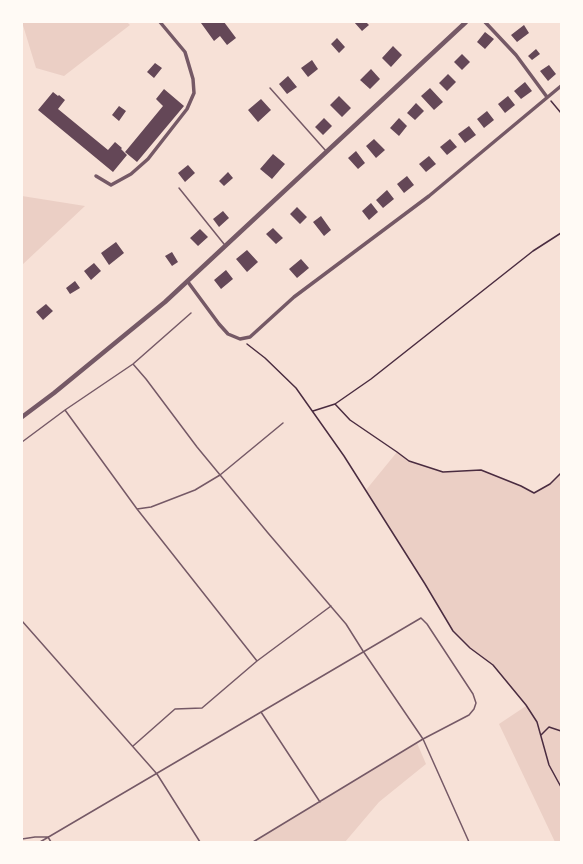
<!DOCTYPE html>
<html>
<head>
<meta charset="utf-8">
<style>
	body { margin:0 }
	#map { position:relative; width:583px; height:864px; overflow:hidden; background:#f7e1d7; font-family:"Fira Sans",sans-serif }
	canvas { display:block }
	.frame { position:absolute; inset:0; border:23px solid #fffaf5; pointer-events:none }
</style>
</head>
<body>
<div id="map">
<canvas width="583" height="864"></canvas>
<div class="frame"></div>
</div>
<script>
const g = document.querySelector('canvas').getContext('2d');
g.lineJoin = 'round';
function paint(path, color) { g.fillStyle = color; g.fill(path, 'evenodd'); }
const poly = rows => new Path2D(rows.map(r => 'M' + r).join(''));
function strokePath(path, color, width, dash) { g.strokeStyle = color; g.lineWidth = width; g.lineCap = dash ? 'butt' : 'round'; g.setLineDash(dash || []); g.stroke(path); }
const green = poly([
	[22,22,127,22,130,25,64,76,36,68],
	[22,196,85,206,22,265],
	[397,452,409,461,443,472,481,470,521,486,534,493,550,484,561,473,561,842,555,842,499,724,526,706,493,665,470,648,453,631,425,584,366,490],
	[417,743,426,764,379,802,345,842,253,842]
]);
const building = poly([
	[202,22,224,22,236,38,227,45,220,36,214,41,201,23],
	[354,22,366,22,369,25,362,31],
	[524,25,529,33,517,42,511,35],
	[485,32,494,39,485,49,477,42],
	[337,38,345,47,339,53,331,44],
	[393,46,402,55,391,67,382,58],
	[536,49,540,54,532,60,528,56],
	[462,54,470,62,462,70,454,62],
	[312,60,318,69,308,77,301,68],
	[155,63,162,68,154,78,147,72],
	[549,65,556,74,548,81,540,71],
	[371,69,380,79,370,89,360,80],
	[448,74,456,82,447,91,439,83],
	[288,76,297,87,287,94,279,84],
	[525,82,532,91,521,99,514,91],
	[430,88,443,102,434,110,421,96],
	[164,89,184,106,137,162,125,152,163,106,156,99],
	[53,92,58,96,59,95,65,100,58,109,108,150,115,142,122,148,121,149,127,155,113,172,38,110],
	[339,96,351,108,342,117,330,105],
	[508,96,515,105,505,113,498,104],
	[261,99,271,110,258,122,248,110],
	[416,103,424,111,415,120,407,113],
	[119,106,126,111,119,121,112,115],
	[487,111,494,120,484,128,477,119],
	[324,118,332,126,323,135,315,127],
	[399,118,407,126,399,136,390,128],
	[469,126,476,135,465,143,458,134],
	[374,139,385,150,376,158,366,146],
	[450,139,457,147,447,155,440,147],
	[356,151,365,163,358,169,348,158],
	[273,154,285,164,272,179,260,169],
	[429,156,436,164,426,172,419,164],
	[188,165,195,173,185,182,178,173],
	[228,172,233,178,224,186,219,181],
	[407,176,414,185,404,193,397,184],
	[387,190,394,199,383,208,376,200],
	[371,203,378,212,369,220,362,211],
	[297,207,307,217,300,224,290,214],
	[223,211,229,218,219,227,213,219],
	[321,216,331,230,324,236,313,222],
	[273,228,283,238,276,244,266,234],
	[200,229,208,237,198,246,190,238],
	[116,242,124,253,109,265,101,253],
	[247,250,258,262,247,272,236,259],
	[172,252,178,262,172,266,165,256],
	[301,259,309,268,297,278,289,269],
	[94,263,101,271,91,280,84,271],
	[226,270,233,279,221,289,214,280],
	[75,281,80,288,70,294,66,288],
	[46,304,53,311,43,320,36,312]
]);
const path = poly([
	[551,101,561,113],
	[247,344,265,358,296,388,344,456,425,584,453,631,470,648,493,665,526,705,537,722,549,765,561,787],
	[335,404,350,420,397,452,409,461,443,472,481,470,521,486,534,493,550,484,561,473],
	[313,411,335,404,371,379,533,251,561,233],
	[541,735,549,727,561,731]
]);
const service = poly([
	[270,88,326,151],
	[179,188,224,244],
	[133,364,146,379,197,447,268,533,346,624,363,651,423,739,469,842],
	[65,410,137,509,257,661],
	[22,442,65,410,133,364,191,313],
	[137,509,151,507,195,490,220,475,283,423],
	[22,621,157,774,200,842],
	[261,712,320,802],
	[133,746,175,709,202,708,257,661,331,606],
	[22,839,35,837,48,837,51,842],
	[40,842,421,618,427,624,473,694,476,703,474,709,469,715,423,739,253,842]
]);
const minor = poly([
	[485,22,516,55,547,97],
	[96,176,111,185,131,174,148,159,187,109,194,93,193,79,185,52,160,22],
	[188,282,219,324,228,334,240,339,250,337,294,297,429,196,561,86]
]);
const tertiary = poly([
	[22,417,54,393,165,302,466,22]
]);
paint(green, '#ebcfc5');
paint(building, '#644757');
strokePath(path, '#4a2c40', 1.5);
strokePath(service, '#755966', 1.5);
strokePath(minor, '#755966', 3.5);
strokePath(tertiary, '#755966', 4.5);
</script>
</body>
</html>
